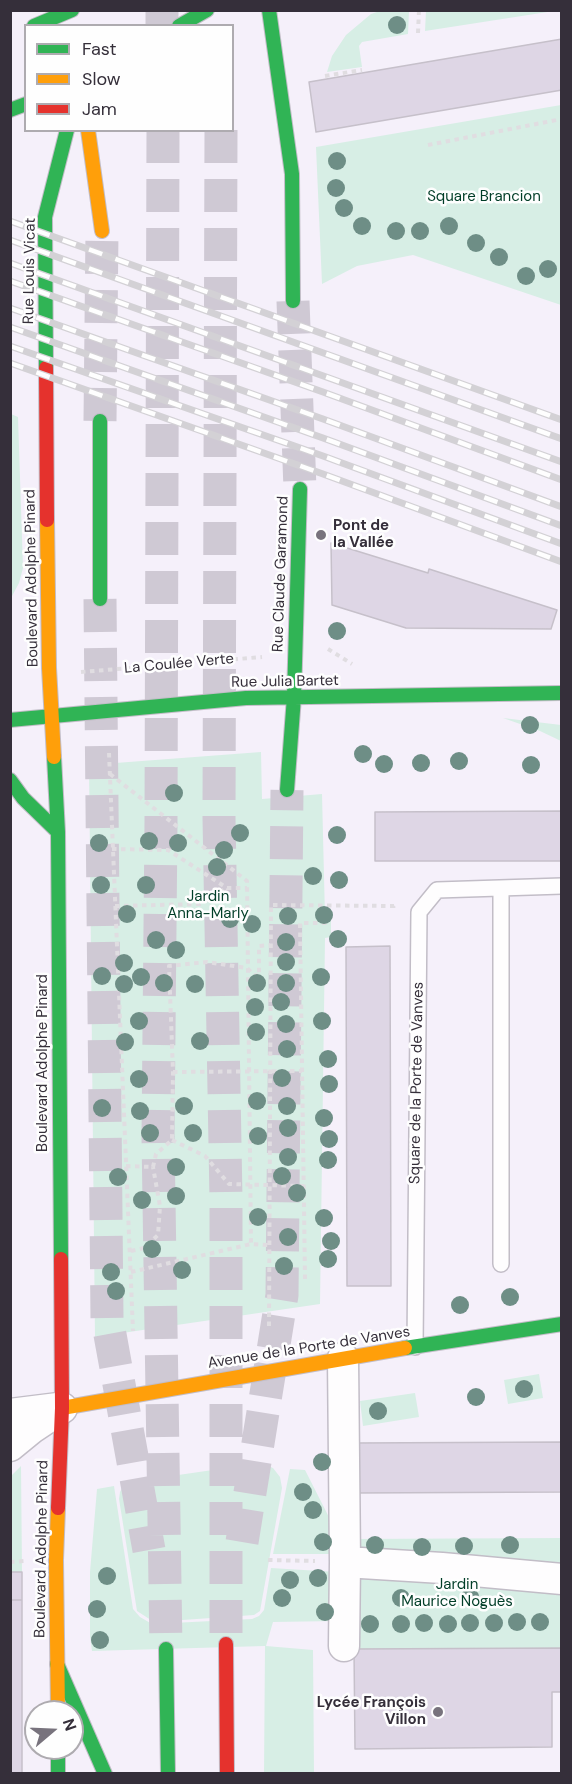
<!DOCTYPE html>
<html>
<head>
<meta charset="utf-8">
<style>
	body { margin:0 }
	#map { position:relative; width:572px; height:1784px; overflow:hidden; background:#f5f0fa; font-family:"DM Sans",sans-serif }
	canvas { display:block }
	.frame { position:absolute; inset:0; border:12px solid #352f3a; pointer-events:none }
	.legend { position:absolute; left:24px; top:24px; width:210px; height:108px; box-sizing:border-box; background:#fefefe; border:2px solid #aeabb0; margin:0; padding:8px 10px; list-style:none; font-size:18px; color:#352f3a }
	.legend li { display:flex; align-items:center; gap:12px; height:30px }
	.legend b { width:30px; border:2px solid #aeabb0 }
	.north { position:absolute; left:24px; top:1700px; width:60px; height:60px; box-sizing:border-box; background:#fefefe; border:2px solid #aeabb0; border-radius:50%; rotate:71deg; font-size:16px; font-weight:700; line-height:24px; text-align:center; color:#352f3a }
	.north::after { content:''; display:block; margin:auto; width:21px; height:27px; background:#78737d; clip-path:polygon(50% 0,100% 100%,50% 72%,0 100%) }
</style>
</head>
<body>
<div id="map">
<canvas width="572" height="1784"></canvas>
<div class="frame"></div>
<ul class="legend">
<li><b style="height:8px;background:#30b455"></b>Fast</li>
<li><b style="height:8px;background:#ff9f0a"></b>Slow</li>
<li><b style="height:8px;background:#e5322d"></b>Jam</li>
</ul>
<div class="north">N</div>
</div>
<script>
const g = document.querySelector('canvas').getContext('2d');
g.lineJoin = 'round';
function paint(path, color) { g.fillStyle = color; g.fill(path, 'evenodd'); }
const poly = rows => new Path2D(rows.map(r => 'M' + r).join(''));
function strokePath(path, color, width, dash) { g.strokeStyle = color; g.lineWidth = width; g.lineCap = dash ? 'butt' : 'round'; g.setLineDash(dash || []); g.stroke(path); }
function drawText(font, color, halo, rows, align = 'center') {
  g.font = font + ' "DM Sans",sans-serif'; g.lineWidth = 5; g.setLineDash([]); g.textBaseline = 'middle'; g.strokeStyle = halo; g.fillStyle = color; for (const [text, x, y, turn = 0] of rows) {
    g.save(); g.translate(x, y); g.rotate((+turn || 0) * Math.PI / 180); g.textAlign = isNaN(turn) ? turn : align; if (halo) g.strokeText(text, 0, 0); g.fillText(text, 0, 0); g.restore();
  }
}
const green = poly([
	[380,11,409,11,408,34,362,42,359,46,362,67,327,72,332,56,346,35,371,14],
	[426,11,426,10,554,11,425,31],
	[561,105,561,305,413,255,357,266,322,284,316,147],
	[11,414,18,417,23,568,19,583,11,598],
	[503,718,561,725,561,741,540,731],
	[261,752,262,799,322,794,325,917,331,917,331,937,325,938,320,1304,95,1337,89,765],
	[539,1374,543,1398,508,1404,504,1380],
	[415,1393,419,1417,363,1426,360,1401],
	[261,1463,273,1468,280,1477,282,1488,260,1611,254,1615,154,1622,137,1611,119,1499,120,1492,123,1486,130,1482],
	[21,1466,22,1572,11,1572,11,1476],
	[290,1469,305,1470,337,1533,336,1554,273,1554],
	[114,1486,133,1609,140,1617,152,1624,252,1619,259,1616,264,1610,271,1568,336,1572,336,1621,273,1622,266,1646,313,1650,314,1773,264,1773,265,1646,92,1651,90,1636,90,1572,97,1489],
	[561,1538,561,1648,354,1650,353,1539]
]);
const building = poly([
	[562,39,562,90,316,132,309,82,562,39],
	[331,543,428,573,429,569,557,610,551,629,406,628,332,605,331,543],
	[562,811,562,861,375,861,375,812,562,811],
	[390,946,391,1286,347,1286,346,947,390,946],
	[562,1442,562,1492,355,1493,355,1443,562,1442],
	[10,1572,22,1572,22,1600,10,1600,10,1572],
	[10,1600,22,1600,22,1774,10,1774,10,1600],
	[562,1648,562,1692,552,1692,552,1747,355,1749,354,1649,562,1648]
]);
const secondaryTunnel = poly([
	[293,301,300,489]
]);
const highwayTunnel = poly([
	[162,10,162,26],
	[163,130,161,822,158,1137,166,1649],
	[221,130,219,817,226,1199,226,1644],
	[100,421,102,231],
	[100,599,107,1318,149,1550],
	[242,1542,282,1295,287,790]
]);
const path = poly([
	[418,33,419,10],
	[325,76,362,70],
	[428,145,562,119],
	[328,649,352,664],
	[81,672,262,657],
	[109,753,133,1331],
	[110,774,247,881,251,1244],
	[112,849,168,850,227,888,247,888],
	[115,906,200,904,227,888],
	[173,1072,302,1071],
	[172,1140,205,1156,229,1184,304,1186],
	[126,1166,153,1167,156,1154,172,1140,173,1072,169,966,207,962,247,968,254,975,259,976,259,946,270,945],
	[131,1251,144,1248,158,1235,160,1206,153,1167],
	[131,1272,251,1244,269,1245],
	[305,1279,300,923,327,923],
	[269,1326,271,905,394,906,397,903],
	[268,1560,315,1561],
	[10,1562,25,1561]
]);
const lane = poly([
	[501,1264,501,888],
	[415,1347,419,912,437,890,562,886]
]);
const street = poly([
	[343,1358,345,1562,344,1646],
	[10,1414,58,1408],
	[10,1446,32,1428,62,1408],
	[345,1562,442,1568,562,1579]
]);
const fast = poly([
	[269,10,292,174,293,301],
	[34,26,72,10],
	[179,26,207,10],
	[10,110,26,104],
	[46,368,45,217,67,130],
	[100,421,100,599],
	[294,697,300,489],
	[10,720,246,698,562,693],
	[54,757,58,832,61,1259],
	[10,780,23,798,58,832],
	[287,790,294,697],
	[405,1348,562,1324],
	[166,1649,168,1774],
	[57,1664,105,1774],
	[58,1748,58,1774]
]);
const slow = poly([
	[88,130,102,231],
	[47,520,49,668,54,757],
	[62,1408,405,1348],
	[58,1712,56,1560,58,1508]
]);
const jam = poly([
	[46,368,47,520],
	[58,1508,62,1408,61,1259],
	[226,1644,227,1774]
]);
const rail = poly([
	[10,221,562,420],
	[10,240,562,439],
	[10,263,562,462],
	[10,281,323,392,562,480],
	[10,308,323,419,562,507],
	[10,327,323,438,562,526],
	[10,346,323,456,562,544],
	[10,363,323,474,562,562]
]);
const trees = [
	[397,25],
	[337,161],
	[336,188],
	[344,208],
	[362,226],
	[449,226],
	[396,231],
	[420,231],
	[476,243],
	[499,257],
	[548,269],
	[526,276],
	[337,631],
	[530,725],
	[363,754],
	[459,761],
	[421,763],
	[384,764],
	[531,765],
	[174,793],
	[240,833],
	[337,835],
	[149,841],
	[99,843],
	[178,843],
	[224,850],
	[217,867],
	[313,876],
	[339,880],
	[101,885],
	[146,885],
	[127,914],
	[324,915],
	[288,916],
	[230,919],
	[252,924],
	[338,939],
	[156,940],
	[286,942],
	[176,950],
	[286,962],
	[124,963],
	[102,976],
	[141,977],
	[321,977],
	[164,983],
	[257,983],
	[286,983],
	[124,984],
	[195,984],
	[281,1002],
	[255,1007],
	[139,1021],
	[322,1021],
	[286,1024],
	[256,1032],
	[200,1041],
	[125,1042],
	[287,1049],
	[328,1059],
	[282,1078],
	[139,1079],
	[329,1084],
	[257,1101],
	[184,1106],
	[287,1106],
	[102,1108],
	[140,1111],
	[324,1118],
	[288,1128],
	[150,1133],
	[193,1133],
	[258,1136],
	[329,1139],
	[288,1157],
	[328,1160],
	[176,1167],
	[282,1176],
	[118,1177],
	[297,1193],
	[176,1196],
	[142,1200],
	[258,1217],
	[324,1218],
	[288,1237],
	[331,1241],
	[152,1249],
	[328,1259],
	[284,1266],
	[182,1270],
	[111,1272],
	[116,1291],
	[510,1297],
	[460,1305],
	[524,1389],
	[476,1397],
	[378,1411],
	[322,1462],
	[303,1492],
	[313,1510],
	[323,1542],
	[375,1545],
	[510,1545],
	[464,1546],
	[422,1547],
	[107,1576],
	[318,1578],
	[290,1580],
	[470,1597],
	[282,1598],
	[401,1598],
	[97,1609],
	[325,1612],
	[517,1622],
	[540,1622],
	[424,1623],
	[470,1623],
	[494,1623],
	[370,1624],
	[401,1624],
	[448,1624],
	[100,1640]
];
const markers = [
	[321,535,6,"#78737d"],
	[438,1712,6,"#78737d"]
];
const parkNames = [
	["Square Brancion",484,197],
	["Jardin",208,897],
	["Anna-Marly",208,914],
	["Jardin",457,1585],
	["Maurice Noguès",457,1602]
];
const streetNames = [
	["Rue Louis Vicat",30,271,-89],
	["Rue Claude Garamond",281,574,-88],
	["Boulevard Adolphe Pinard",32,578,-91],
	["La Coulée Verte",179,664,-5],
	["Rue Julia Bartet",285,682,-1],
	["Boulevard Adolphe Pinard",43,1063,-90],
	["Square de la Porte de Vanves",417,1083,-89],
	["Avenue de la Porte de Vanves",309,1348,-9],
	["Boulevard Adolphe Pinard",42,1549,-89]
];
const poiNames = [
	["Pont de",333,526],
	["la Vallée",333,543],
	["Lycée François",426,1703,"right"],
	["Villon",426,1720,"right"]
];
paint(green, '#d7eee5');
paint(building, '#ded6e5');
strokePath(building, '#c6c0ca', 1.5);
strokePath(secondaryTunnel, '#cfc9d4', 33, [33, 16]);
strokePath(highwayTunnel, '#cfc9d4', 33, [33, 16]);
strokePath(lane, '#c2bdc7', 18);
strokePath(street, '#c2bdc7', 33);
strokePath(fast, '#c2bdc7', 16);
strokePath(slow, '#c2bdc7', 16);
strokePath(jam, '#c2bdc7', 16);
strokePath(path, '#e0dde1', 4, [4.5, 4.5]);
strokePath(lane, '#fefdfe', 15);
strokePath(street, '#fefdfe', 30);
strokePath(fast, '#30b455', 14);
strokePath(slow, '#ff9f0a', 14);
strokePath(jam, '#e5322d', 14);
strokePath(rail, '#d3d1d5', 7);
strokePath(rail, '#fefefe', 4.5, [14]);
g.fillStyle = '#6e8e86';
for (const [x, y] of trees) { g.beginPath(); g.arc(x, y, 9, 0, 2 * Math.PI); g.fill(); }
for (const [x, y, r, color] of markers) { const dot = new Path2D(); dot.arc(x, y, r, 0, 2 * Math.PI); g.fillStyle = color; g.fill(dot); strokePath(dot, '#fefefe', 2); }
drawText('15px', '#003d27', '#fefefe', parkNames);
drawText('15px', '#352f3a', '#fefefe', streetNames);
drawText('bold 15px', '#352f3a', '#fefefe', poiNames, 'left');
</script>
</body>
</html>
